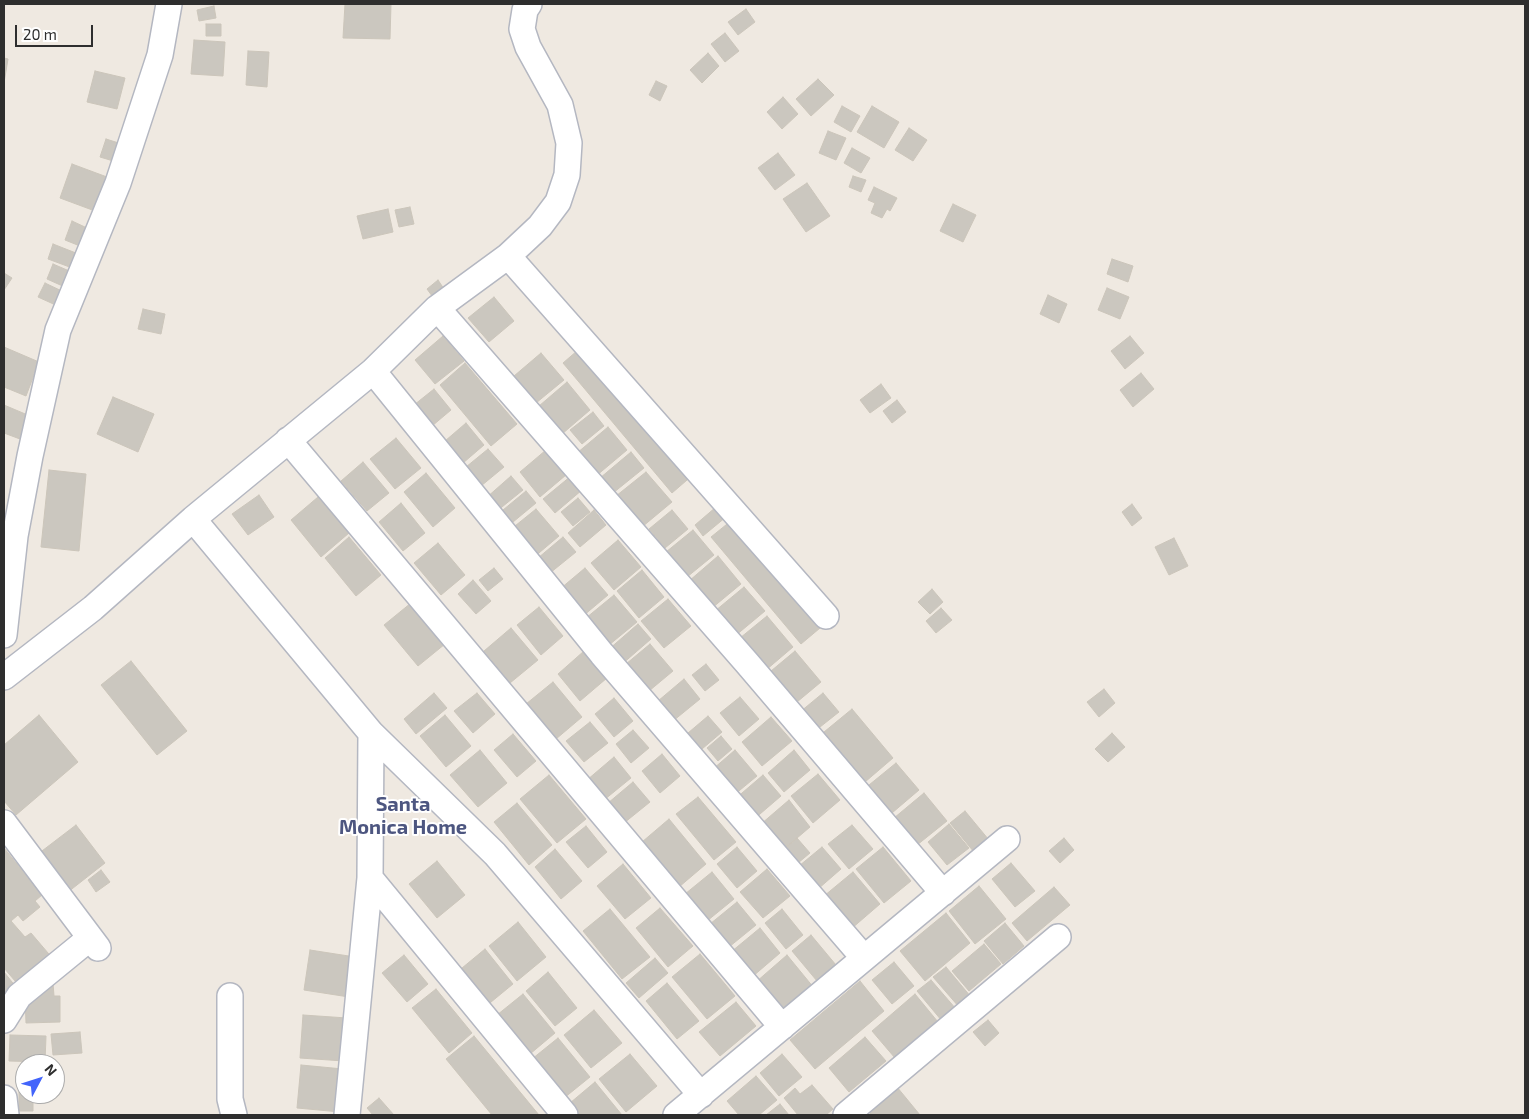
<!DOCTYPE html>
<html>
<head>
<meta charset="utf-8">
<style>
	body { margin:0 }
	#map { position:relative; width:1529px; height:1119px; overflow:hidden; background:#efe9e1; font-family:"Exo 2",sans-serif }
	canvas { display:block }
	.frame { position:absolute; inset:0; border:5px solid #2e2e2e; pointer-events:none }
	.north { position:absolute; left:15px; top:1054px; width:50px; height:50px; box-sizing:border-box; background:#fff; border:1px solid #ababab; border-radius:50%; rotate:50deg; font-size:14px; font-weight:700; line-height:20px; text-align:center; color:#2e2e2e }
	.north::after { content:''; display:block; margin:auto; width:18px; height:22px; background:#4264fb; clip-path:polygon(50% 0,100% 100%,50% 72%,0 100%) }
	.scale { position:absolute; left:15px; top:25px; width:78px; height:22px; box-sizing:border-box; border:2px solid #2e2e2e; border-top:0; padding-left:6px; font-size:15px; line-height:18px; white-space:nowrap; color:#2e2e2e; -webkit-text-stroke:4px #fff; paint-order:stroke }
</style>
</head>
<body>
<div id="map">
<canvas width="1529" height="1119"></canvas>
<div class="frame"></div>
<div class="north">N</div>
<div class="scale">20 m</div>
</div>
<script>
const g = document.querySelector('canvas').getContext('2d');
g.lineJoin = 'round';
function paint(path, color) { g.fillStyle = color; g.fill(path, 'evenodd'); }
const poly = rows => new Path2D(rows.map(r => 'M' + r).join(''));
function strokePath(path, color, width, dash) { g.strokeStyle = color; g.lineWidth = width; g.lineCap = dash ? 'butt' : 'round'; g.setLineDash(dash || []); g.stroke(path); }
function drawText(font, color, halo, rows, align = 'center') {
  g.font = font + ' "Exo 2",sans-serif'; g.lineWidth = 4; g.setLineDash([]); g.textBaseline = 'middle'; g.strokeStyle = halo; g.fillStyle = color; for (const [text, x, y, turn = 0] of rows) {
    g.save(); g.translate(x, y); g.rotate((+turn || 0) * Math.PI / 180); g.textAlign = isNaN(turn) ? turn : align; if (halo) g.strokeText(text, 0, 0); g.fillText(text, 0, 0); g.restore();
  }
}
const building = poly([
	[345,4,391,4,390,39,343,38,345,4],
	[214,6,216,18,199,21,197,10,214,6],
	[746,9,755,22,738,35,728,22,746,9],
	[206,24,221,24,221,36,206,36,206,24],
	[725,33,739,51,725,62,711,44,725,33],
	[194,40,225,42,223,76,191,74,194,40],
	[248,51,269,52,267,87,246,85,248,51],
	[708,53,719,66,702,83,690,70,708,53],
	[4,58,8,59,4,83,4,58],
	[95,71,125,78,117,109,87,102,95,71],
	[818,79,834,95,811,116,796,99,818,79],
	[656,81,667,86,660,101,649,95,656,81],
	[783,97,798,114,782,129,767,112,783,97],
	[842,106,860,116,851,132,834,122,842,106],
	[872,106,899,122,884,148,857,132,872,106],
	[909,128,927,140,913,161,895,150,909,128],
	[828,131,846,138,836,160,819,153,828,131],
	[106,139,125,145,120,163,100,157,106,139],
	[852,148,870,158,861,173,844,163,852,148],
	[778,153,795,175,775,190,758,168,778,153],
	[72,164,107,177,95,211,60,198,72,164],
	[853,176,866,180,861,192,849,187,853,176],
	[807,183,830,216,806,232,783,199,807,183],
	[874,187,897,198,890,211,887,209,882,218,871,213,875,203,868,200,874,187],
	[953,204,976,215,963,242,940,231,953,204],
	[410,207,414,224,399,227,395,210,410,207],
	[388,209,393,232,363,239,357,216,388,209],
	[72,221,87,228,80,246,65,240,72,221],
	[53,244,81,255,75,269,48,259,53,244],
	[1112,259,1133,266,1128,282,1107,274,1112,259],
	[53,264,74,273,67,288,47,279,53,264],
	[4,273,12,278,4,290,4,273],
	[438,280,446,292,435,300,427,289,438,280],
	[45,283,66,293,60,307,38,297,45,283],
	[1107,288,1129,297,1120,319,1098,310,1107,288],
	[1048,295,1067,304,1059,323,1040,314,1048,295],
	[494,297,514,321,489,342,468,318,494,297],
	[143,309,165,314,161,334,138,329,143,309],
	[443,336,464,361,435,384,415,360,443,336],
	[1130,336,1144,353,1125,369,1111,351,1130,336],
	[585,344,694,474,672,493,563,363,585,344],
	[4,347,39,362,26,396,4,387,4,347],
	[541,353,564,380,536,403,514,376,541,353],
	[465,363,517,424,491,446,440,385,465,363],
	[1141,373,1154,389,1133,407,1120,390,1141,373],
	[567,382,590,410,562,434,539,406,567,382],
	[881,384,891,398,870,413,860,400,881,384],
	[434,389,451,410,432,426,414,405,434,389],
	[113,397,154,414,138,452,97,434,113,397],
	[897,400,906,412,892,423,883,411,897,400],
	[4,405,30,416,20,439,4,433,4,405],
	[593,412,604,426,582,444,570,430,593,412],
	[466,423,484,445,463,463,445,441,466,423],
	[608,427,627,450,596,476,577,453,608,427],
	[396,438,421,468,395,489,370,459,396,438],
	[488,449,504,467,481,486,466,467,488,449],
	[546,450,566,475,540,497,520,472,546,450],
	[631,452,644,468,613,493,600,478,631,452],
	[363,462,389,493,367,511,341,481,363,462],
	[49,470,86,474,79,551,41,547,49,470],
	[646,472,672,502,642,527,616,496,646,472],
	[426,473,455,508,433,527,404,492,426,473],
	[511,476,523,490,497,511,486,498,511,476],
	[571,476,582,490,555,513,543,499,571,476],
	[526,491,536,503,507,527,497,515,526,491],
	[259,495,274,517,248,535,232,514,259,495],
	[318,497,349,533,321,557,291,520,318,497],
	[578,498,590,512,573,526,561,512,578,498],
	[723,501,732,512,703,536,695,525,723,501],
	[401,503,425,533,403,551,379,522,401,503],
	[1132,504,1142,518,1132,526,1122,512,1132,504],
	[536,509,559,536,533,558,510,530,536,509],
	[594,510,606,525,580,547,568,533,594,510],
	[672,510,688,529,665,548,649,529,672,510],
	[737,516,826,623,801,644,711,537,737,516],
	[693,530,714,555,687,577,666,552,693,530],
	[349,537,381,575,356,596,325,558,349,537],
	[563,537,576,552,550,573,538,558,563,537],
	[1174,538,1188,566,1169,575,1155,547,1174,538],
	[618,540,641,567,614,590,591,563,618,540],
	[438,543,465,575,441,595,414,563,438,543],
	[718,556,741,584,712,608,689,581,718,556],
	[494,568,503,579,488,591,479,580,494,568],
	[585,568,608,595,583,616,560,589,585,568],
	[642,570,664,597,639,618,617,591,642,570],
	[473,580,491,601,476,614,458,594,473,580],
	[744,587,765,611,735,636,715,611,744,587],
	[932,589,943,602,930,614,918,602,932,589],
	[614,595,637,622,609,645,586,618,614,595],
	[668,599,691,626,664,648,641,621,668,599],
	[411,603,445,644,418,666,384,625,411,603],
	[539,607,563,636,541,655,517,625,539,607],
	[941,608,952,620,936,633,926,621,941,608],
	[767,616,793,647,766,670,740,638,767,616],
	[638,624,651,639,621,665,608,650,638,624],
	[511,628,538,660,510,683,484,651,511,628],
	[650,644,673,671,649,691,626,664,650,644],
	[584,651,607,678,580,701,558,674,584,651],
	[795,651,821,682,797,702,771,671,795,651],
	[131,661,187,731,157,755,101,685,131,661],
	[706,664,719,680,705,691,692,675,706,664],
	[684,679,700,699,673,721,658,701,684,679],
	[553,682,582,717,556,739,526,704,553,682],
	[1104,689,1115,703,1099,717,1087,702,1104,689],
	[434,693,447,708,416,734,404,719,434,693],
	[477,693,495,714,473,733,454,711,477,693],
	[823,693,839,712,815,731,800,712,823,693],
	[740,697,759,719,739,736,720,713,740,697],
	[614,698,633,721,614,737,595,714,614,698],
	[852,709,893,758,865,782,824,732,852,709],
	[39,715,78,762,16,815,4,801,4,745,39,715],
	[445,715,471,746,446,767,420,736,445,715],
	[708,716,722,732,702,749,688,733,708,716],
	[771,717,792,741,762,766,742,742,771,717],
	[590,722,608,743,584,762,566,741,590,722],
	[633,730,649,748,631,763,616,744,633,730],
	[1112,733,1125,747,1108,762,1095,749,1112,733],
	[513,734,536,761,517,777,494,750,513,734],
	[721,736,732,749,718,761,707,748,721,736],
	[480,750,507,783,478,807,450,775,480,750],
	[735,750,757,776,734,795,713,769,735,750],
	[794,750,810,770,784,792,768,773,794,750],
	[662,754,680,776,660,793,642,771,662,754],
	[614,757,631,778,604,800,587,780,614,757],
	[896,763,919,790,892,813,869,785,896,763],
	[818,774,840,800,813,823,791,796,818,774],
	[549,775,586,819,557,843,520,799,549,775],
	[763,775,781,796,753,820,735,799,763,775],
	[633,782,650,802,624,823,608,803,633,782],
	[924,793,947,821,917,845,894,818,924,793],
	[698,797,736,842,714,860,676,814,698,797],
	[789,800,810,827,783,850,761,824,789,800],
	[517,803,552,845,529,865,494,822,517,803],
	[965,811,989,840,974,852,950,823,965,811],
	[669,819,706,864,679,887,642,842,669,819],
	[949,824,969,848,947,865,928,842,949,824],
	[76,825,105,863,68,892,38,854,76,825],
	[852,825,873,849,849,869,828,844,852,825],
	[586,826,607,852,588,868,566,842,586,826],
	[797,838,810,853,798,863,785,848,797,838],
	[1064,838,1074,850,1060,863,1049,851,1064,838],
	[737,847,757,871,737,888,717,864,737,847],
	[822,847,841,869,818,889,799,866,822,847],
	[883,847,911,881,884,903,856,869,883,847],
	[4,848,42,895,35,901,40,907,23,921,18,915,11,921,25,937,31,933,54,960,21,988,4,968,4,848],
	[555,849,582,881,561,899,535,867,555,849],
	[437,861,465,895,437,918,409,884,437,861],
	[1011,863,1035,891,1015,907,992,879,1011,863],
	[623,864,651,898,625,919,597,886,623,864],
	[767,869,790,896,763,918,740,892,767,869],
	[101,870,110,882,96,892,88,880,101,870],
	[712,872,734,899,707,921,685,894,712,872],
	[853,872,880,904,851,929,824,896,853,872],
	[979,886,1006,919,975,944,949,911,979,886],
	[1054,887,1070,905,1027,941,1012,923,1054,887],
	[737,902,756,925,729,947,710,924,737,902],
	[660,908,693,946,668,967,636,928,660,908],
	[610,909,650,957,622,979,583,931,610,909],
	[782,909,803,935,786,949,765,923,782,909],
	[946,913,970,943,925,981,900,951,946,913],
	[518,922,546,957,517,981,489,946,518,922],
	[1005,923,1024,946,1003,964,984,941,1005,923],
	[760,928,780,953,752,977,731,952,760,928],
	[811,935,836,965,817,981,792,951,811,935],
	[984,944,1001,964,969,991,952,971,984,944],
	[485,949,513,984,485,1007,456,973,485,949],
	[310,950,355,957,349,997,304,990,310,950],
	[700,954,735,996,707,1019,672,977,700,954],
	[404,955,428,984,407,1002,382,973,404,955],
	[787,955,814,988,783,1014,756,982,787,955],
	[655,958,668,973,639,998,626,983,655,958],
	[894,962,914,986,892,1004,872,980,894,962],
	[946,967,971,997,959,1007,933,977,946,967],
	[4,972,16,987,4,998,4,972],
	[548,972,577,1008,555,1026,526,991,548,972],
	[931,980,956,1009,942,1021,917,991,931,980],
	[860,981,884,1011,815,1069,790,1040,860,981],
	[53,983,54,996,60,996,60,1022,26,1023,25,996,53,983],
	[667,983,699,1021,677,1039,646,1001,667,983],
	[436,989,472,1033,449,1053,412,1008,436,989],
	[523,994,555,1033,530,1054,497,1015,523,994],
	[915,994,938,1022,895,1058,872,1031,915,994],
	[736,1002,756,1026,720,1056,699,1032,736,1002],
	[594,1010,622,1043,591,1068,564,1035,594,1010],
	[303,1015,347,1018,344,1061,300,1058,303,1015],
	[988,1020,999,1033,985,1046,973,1032,988,1020],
	[80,1032,82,1053,53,1055,51,1034,80,1032],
	[10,1035,46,1036,45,1062,9,1061,10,1035],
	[474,1036,539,1115,492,1115,446,1059,474,1036],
	[865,1037,886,1061,849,1092,829,1068,865,1037],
	[558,1038,590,1077,564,1098,532,1059,558,1038],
	[630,1054,657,1086,626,1112,599,1079,630,1054],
	[782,1054,802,1077,779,1096,760,1073,782,1054],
	[301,1065,343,1069,340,1112,297,1108,301,1065],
	[756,1076,777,1100,759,1115,739,1115,727,1101,756,1076],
	[595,1082,622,1115,580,1115,570,1103,595,1082],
	[812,1085,833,1109,826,1115,798,1115,784,1098,795,1088,800,1094,812,1085],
	[897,1087,920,1115,872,1115,868,1111,897,1087],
	[19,1092,25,1092,25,1094,33,1094,33,1111,19,1111,19,1092],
	[379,1098,394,1115,373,1115,367,1108,379,1098],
	[780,1104,789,1115,766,1115,780,1104]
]);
const minor = poly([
	[508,256,826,616],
	[437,308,747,663,943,893],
	[373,371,602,654,864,958],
	[288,440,782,1027],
	[193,519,371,733,370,878,347,1115],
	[4,635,15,536,30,456,58,330,118,183,160,55,169,4],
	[4,677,93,608,193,519,373,371,437,308,508,256,540,226,558,202,567,175,569,143,560,105,528,47,522,29,525,10,529,4],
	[371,733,495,854,701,1095],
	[4,823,98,948],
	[370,878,565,1115],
	[230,996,230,1099,234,1115],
	[4,1020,19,996,90,938],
	[4,1098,6,1115],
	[676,1115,1007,839],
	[846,1115,1058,937]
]);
const neighbourhoodNames = [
	["Santa",403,804],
	["Monica Home",403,827]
];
paint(building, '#cbc7bf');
strokePath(building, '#cbc5ba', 1);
strokePath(minor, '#b4b7c1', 28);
strokePath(minor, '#fff', 25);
drawText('bold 20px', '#4d5680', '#fff', neighbourhoodNames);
</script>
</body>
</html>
